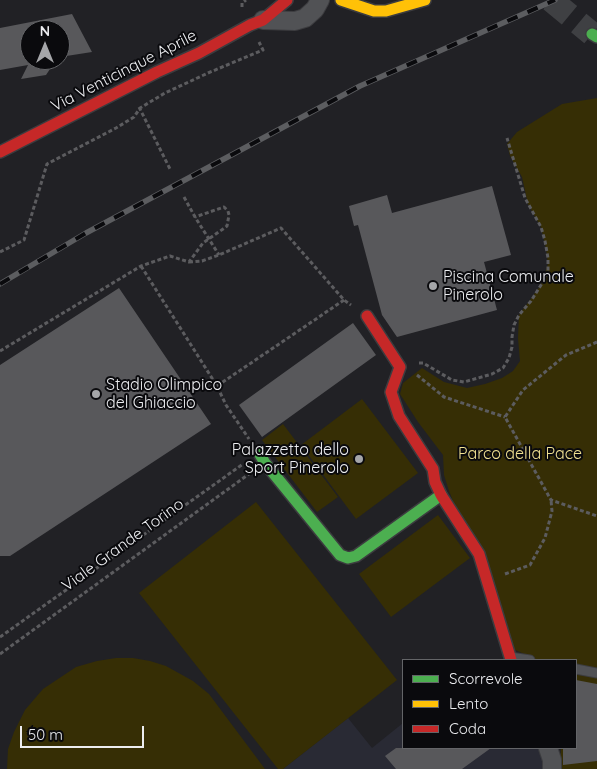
<!DOCTYPE html>
<html>
<head>
<meta charset="utf-8">
<style>
	body { margin:0 }
	#map { position:relative; width:597px; height:769px; overflow:hidden; background:#212125; font-family:Quicksand,sans-serif }
	canvas { display:block }
	.legend { position:absolute; left:402px; top:659px; width:175px; height:90px; box-sizing:border-box; background:#0a0a0d; border:1px solid #646568; margin:0; padding:6px 9px; list-style:none; font-size:15px; color:#ecedf0 }
	.legend li { display:flex; align-items:center; gap:10px; height:25px }
	.legend b { width:25px; border:1px solid #646568 }
	.north { position:absolute; left:20px; top:20px; width:50px; height:50px; box-sizing:border-box; background:#0a0a0d; border:1px solid #646568; border-radius:50%; rotate:0deg; font-size:14px; font-weight:700; line-height:20px; text-align:center; color:#ecedf0 }
	.north::after { content:''; display:block; margin:auto; width:18px; height:22px; background:#a5a6a9; clip-path:polygon(50% 0,100% 100%,50% 72%,0 100%) }
	.scale { position:absolute; left:20px; top:726px; width:124px; height:22px; box-sizing:border-box; border:2px solid #ecedf0; border-top:0; padding-left:6px; font-size:15px; line-height:18px; white-space:nowrap; color:#ecedf0; -webkit-text-stroke:4px #0a0a0d; paint-order:stroke }
</style>
</head>
<body>
<div id="map">
<canvas width="597" height="769"></canvas>
<ul class="legend">
<li><b style="height:6px;background:#4caf50"></b>Scorrevole</li>
<li><b style="height:6px;background:#ffc107"></b>Lento</li>
<li><b style="height:6px;background:#c62828"></b>Coda</li>
</ul>
<div class="north">N</div>
<div class="scale">50 m</div>
</div>
<script>
const g = document.querySelector('canvas').getContext('2d');
g.lineJoin = 'round';
function paint(path, color) { g.fillStyle = color; g.fill(path, 'evenodd'); }
const poly = rows => new Path2D(rows.map(r => 'M' + r).join(''));
function strokePath(path, color, width, dash) { g.strokeStyle = color; g.lineWidth = width; g.lineCap = dash ? 'butt' : 'round'; g.setLineDash(dash || []); g.stroke(path); }
function drawText(font, color, halo, rows, align = 'center') {
  g.font = font + ' Quicksand,sans-serif'; g.lineWidth = 4; g.setLineDash([]); g.textBaseline = 'middle'; g.strokeStyle = halo; g.fillStyle = color; for (const [text, x, y, turn = 0] of rows) {
    g.save(); g.translate(x, y); g.rotate((+turn || 0) * Math.PI / 180); g.textAlign = isNaN(turn) ? turn : align; if (halo) g.strokeText(text, 0, 0); g.fillText(text, 0, 0); g.restore();
  }
}
const built = poly([
	[348,718,372,748,403,723,403,748,540,748,545,769,283,769]
]);
const green = poly([
	[597,98,597,769,560,769,561,749,557,748,576,748,576,660,529,660,529,656,513,649,449,491,444,475,443,455,418,422,400,394,403,383,422,368,444,382,467,388,485,384,502,378,513,371,520,361,518,338,519,315,541,285,548,264,546,248,541,227,528,204,522,177,510,156,507,144,517,132,562,104],
	[362,399,418,473,356,519,301,445],
	[283,424,338,497,317,512,262,440],
	[256,502,397,680,283,769,278,769,139,593],
	[438,515,470,558,391,617,359,574],
	[116,658,133,658,150,661,166,666,193,681,209,694,265,769,7,769,8,749,14,732,25,710,43,689,76,667,97,661]
]);
const building = poly([
	[72,14,92,52,60,57,60,30,30,30,30,60,56,60,46,75,21,79,28,65,0,70,0,28],
	[492,186,511,255,484,262,497,310,397,337,382,315,358,225,354,226,349,206,387,195,392,213],
	[119,288,211,424,10,556,0,556,0,365],
	[353,323,376,355,262,437,239,405],
	[576,680,597,684,597,761,563,765,563,748,576,748],
	[396,748,491,748,462,769,396,769,385,756]
]);
const secondaryTunnel = poly([
	[551,0,592,34]
]);
const path = poly([
	[242,7,242,3,246,0],
	[139,107,170,169],
	[184,197,195,217,219,255],
	[0,252,24,240,47,164,116,128,134,117,140,108,165,93,208,73,263,50,259,42],
	[189,262,202,261,219,255,281,228,344,300,351,305],
	[141,266,217,386,226,405,249,439],
	[597,342,566,355,523,390,505,417,551,500,597,516],
	[0,351,141,266,170,256,189,262,203,243,223,229,227,226,229,215,228,211,224,207,195,217],
	[419,363,423,363,452,380,464,382,492,374,503,368,509,358,512,347,512,337,514,325,519,315,531,301,541,285,548,272,548,258,545,241,541,227,525,198,507,138],
	[417,375,444,397,505,417],
	[217,386,344,300],
	[505,574,530,565,545,538,552,511,551,500],
	[0,637,243,464],
	[0,654,249,474]
]);
const lane = poly([
	[510,657,530,660],
	[576,669,597,673]
]);
const street = poly([
	[263,20,295,21,305,18,315,9,320,0],
	[548,748,552,760,552,769]
]);
const fast = poly([
	[592,34,597,37],
	[259,453,265,463,340,555,348,558,356,556,441,495]
]);
const slow = poly([
	[341,0,374,11,386,11,425,0]
]);
const jam = poly([
	[0,152,157,72,199,53,250,25,263,20,287,0],
	[367,316,400,367,391,392,399,416,433,469,435,482,441,495,479,554,511,660]
]);
const rail = poly([
	[0,284,86,233,360,86,555,0]
]);
const markers = [
	[433,286,5,"#a5a6a9"],
	[96,394,5,"#a5a6a9"],
	[359,459,5,"#a5a6a9"]
];
const streetNames = [
	["Via Venticinque Aprile",124,71,-27],
	["Viale Grande Torino",123,545,-36]
];
const poiNames = [
	["Piscina Comunale",443,277],
	["Pinerolo",443,295],
	["Stadio Olimpico",106,385],
	["del Ghiaccio",106,403],
	["Palazzetto dello",349,450,"right"],
	["Sport Pinerolo",349,468,"right"]
];
const parkNames = [
	["Parco della Pace",520,454]
];
paint(built, '#292a34');
paint(green, '#362e05');
paint(building, '#58585b');
strokePath(secondaryTunnel, '#3f4043', 24, [24, 12]);
strokePath(lane, '#3c3c3f', 11);
strokePath(street, '#3c3c3f', 20);
strokePath(fast, '#3c3c3f', 14);
strokePath(slow, '#3c3c3f', 14);
strokePath(jam, '#3c3c3f', 14);
strokePath(path, '#5c5c5f', 3, [4, 2.5]);
strokePath(lane, '#515255', 9);
strokePath(street, '#515255', 18);
strokePath(fast, '#4caf50', 11);
strokePath(slow, '#ffc107', 11);
strokePath(jam, '#c62828', 11);
strokePath(rail, '#5c5d60', 5.5);
strokePath(rail, '#0a0a0d', 4, [11]);
for (const [x, y, r, color] of markers) { const dot = new Path2D(); dot.arc(x, y, r, 0, 2 * Math.PI); g.fillStyle = color; g.fill(dot); strokePath(dot, '#0a0a0d', 2); }
drawText('16px', '#ecedf0', '#0a0a0d', streetNames);
drawText('16px', '#ecedf0', '#0a0a0d', poiNames, 'left');
drawText('16px', '#f1e192', '#0a0a0d', parkNames);
</script>
</body>
</html>
